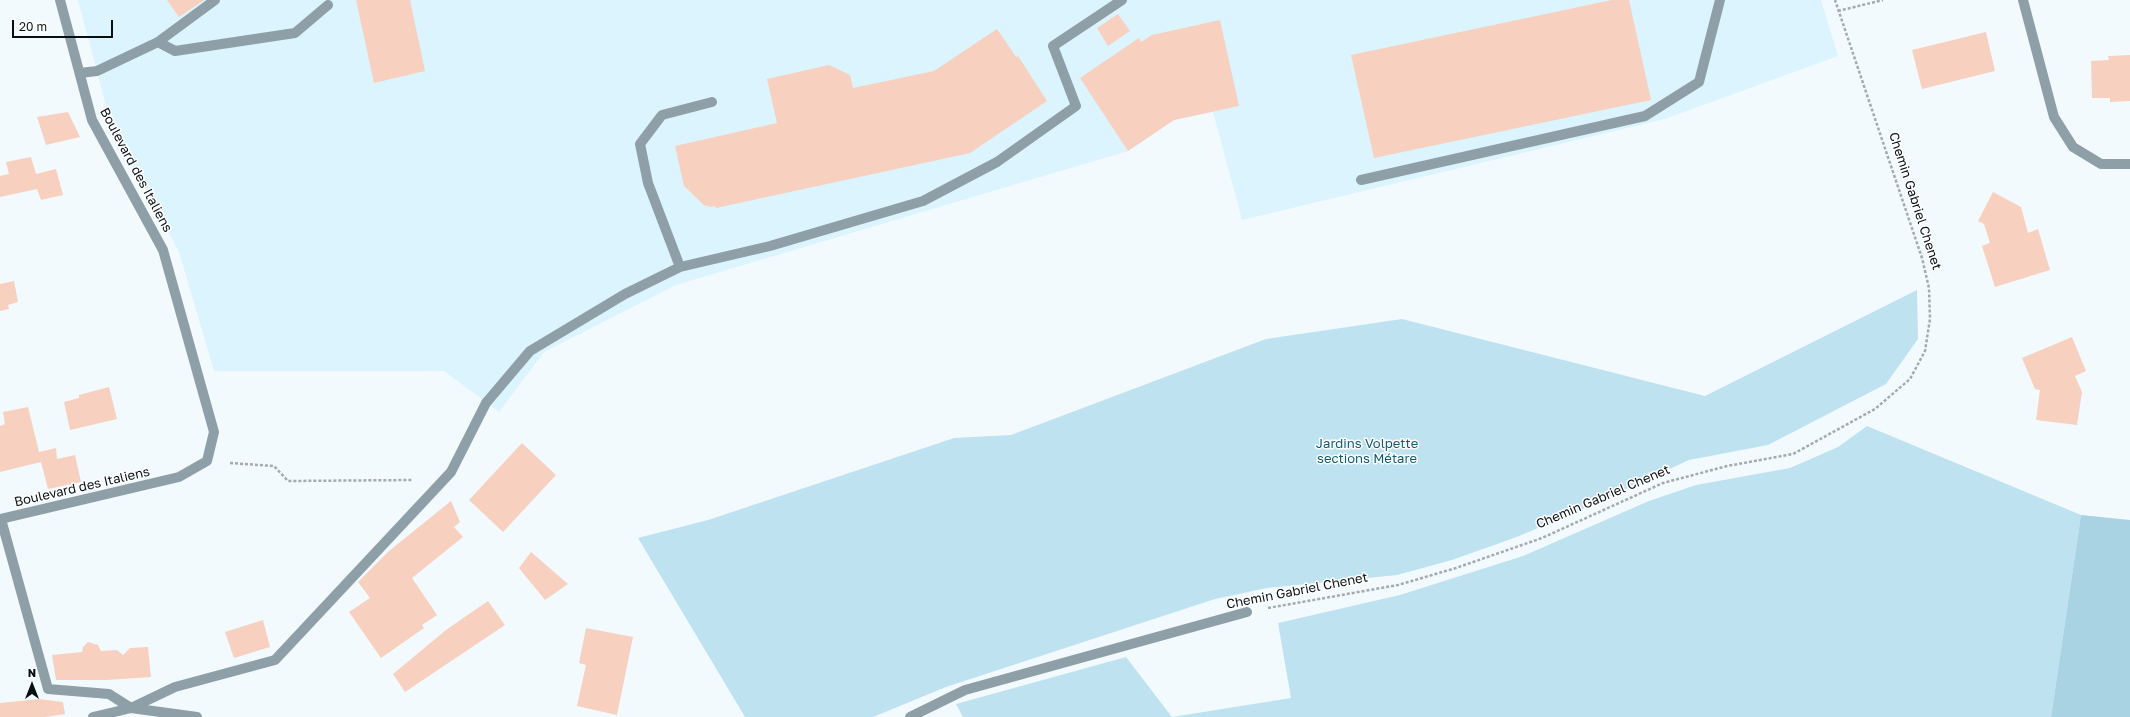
<!DOCTYPE html>
<html>
<head>
<meta charset="utf-8">
<style>
	body { margin:0 }
	#map { position:relative; width:2130px; height:717px; overflow:hidden; background:#f2fafe; font-family:"Golos Text",sans-serif }
	canvas { display:block }
	.north { position:absolute; left:12px; top:665px; width:40px; height:40px; -webkit-text-stroke:3px #fff; paint-order:stroke; rotate:0deg; font-size:11px; font-weight:700; line-height:16px; text-align:center; color:#080f12 }
	.north::after { content:''; display:block; margin:auto; width:14px; height:18px; background:#080f12; clip-path:polygon(50% 0,100% 100%,50% 72%,0 100%) }
	.scale { position:absolute; left:12px; top:20px; width:101px; height:18px; box-sizing:border-box; border:2px solid #080f12; border-top:0; padding-left:5px; font-size:12px; line-height:14px; white-space:nowrap; color:#080f12; -webkit-text-stroke:3px #fff; paint-order:stroke }
</style>
</head>
<body>
<div id="map">
<canvas width="2130" height="717"></canvas>
<div class="north">N</div>
<div class="scale">20 m</div>
</div>
<script>
const g = document.querySelector('canvas').getContext('2d');
g.lineJoin = 'round';
function paint(path, color) { g.fillStyle = color; g.fill(path, 'evenodd'); }
const poly = rows => new Path2D(rows.map(r => 'M' + r).join(''));
function strokePath(path, color, width, dash) { g.strokeStyle = color; g.lineWidth = width; g.lineCap = dash ? 'butt' : 'round'; g.setLineDash(dash || []); g.stroke(path); }
function drawText(font, color, halo, rows, align = 'center') {
  g.font = font + ' "Golos Text",sans-serif'; g.lineWidth = 3; g.setLineDash([]); g.textBaseline = 'middle'; g.strokeStyle = halo; g.fillStyle = color; for (const [text, x, y, turn = 0] of rows) {
    g.save(); g.translate(x, y); g.rotate((+turn || 0) * Math.PI / 180); g.textAlign = isNaN(turn) ? turn : align; if (halo) g.strokeText(text, 0, 0); g.fillText(text, 0, 0); g.restore();
  }
}
const built = poly([
	[78,0,1821,0,1838,56,1665,119,1242,220,1213,112,1174,120,1128,151,676,285,544,352,499,412,444,371,214,371,179,252,111,125]
]);
const green = poly([
	[1917,290,1918,339,1886,384,1768,445,1689,460,1572,514,1514,538,1452,560,1397,575,1267,588,1215,599,946,687,873,717,745,717,638,538,708,520,954,438,1011,435,1266,339,1402,319,1705,396],
	[1867,426,2081,515,2051,717,963,717,956,704,1126,657,1172,717,1291,698,1278,623,1400,595,1523,556,1649,501,1696,485,1790,468,1838,447]
]);
const forest = poly([
	[2081,515,2130,520,2130,717,2051,717]
]);
const building = poly([
	[167,0,204,0,179,17],
	[356,0,410,0,425,71,374,83],
	[1612,0,1629,0,1651,100,1374,158,1351,55],
	[1118,14,1130,31,1108,46,1097,28],
	[1220,20,1239,106,1174,120,1128,151,1080,78,1139,38,1141,42,1152,35],
	[997,29,1016,57,1018,56,1047,101,970,153,716,208,715,206,711,207,704,205,684,186,675,146,777,123,767,79,829,65,850,75,853,88,934,71],
	[1986,32,1995,71,1922,89,1912,50],
	[2130,55,2130,101,2110,102,2110,98,2092,98,2091,61,2109,60,2108,56],
	[68,112,80,137,46,145,37,117],
	[31,157,36,174,56,169,63,195,41,200,37,189,0,197,0,176,9,174,6,162],
	[1993,192,2021,207,2028,233,2038,229,2050,270,1995,287,1982,246,1990,243,1984,224,1978,221],
	[14,281,18,302,8,305,9,309,0,311,0,284],
	[2072,337,2086,371,2075,376,2082,392,2077,425,2036,420,2040,390,2035,389,2022,358],
	[109,387,117,419,70,430,64,402,79,398,79,395],
	[28,407,39,452,56,448,57,459,75,455,81,482,48,489,41,462,0,472,0,426,5,424,3,412],
	[522,443,556,475,503,532,469,500],
	[451,501,460,522,454,527,463,537,412,578,437,615,422,625,424,628,381,658,349,612,370,598,358,582,389,551],
	[531,552,568,584,545,600,519,568],
	[488,601,505,625,405,692,393,674,446,630],
	[263,620,270,647,234,658,225,632],
	[586,628,633,637,617,715,577,706,586,665,579,663],
	[88,642,98,645,101,651,117,650,123,655,130,648,148,647,151,677,107,680,56,680,52,655,82,652,83,647],
	[39,699,63,702,65,714,45,717,0,717,0,703]
]);
const path = poly([
	[1838,11,1883,0],
	[230,463,274,466,288,481,412,480],
	[1268,608,1398,585,1456,568,1542,538,1663,483,1727,466,1793,454,1875,409,1910,379,1925,351,1930,319,1929,288,1922,258,1835,0]
]);
const service = poly([
	[158,42,175,51,295,33,328,5],
	[80,73,97,71,158,42,215,0],
	[1361,180,1645,116,1699,82,1720,0],
	[680,267,648,183,640,144,662,115,712,102],
	[486,403,530,351,625,294,680,267,770,246,923,201,997,162,1076,106,1053,46,1122,0],
	[910,717,965,690,1247,612]
]);
const minor = poly([
	[60,0,92,120,163,250,214,432,207,461,179,477,1,519,48,689,109,694,131,708],
	[2023,0,2054,117,2073,147,2101,164,2130,164],
	[131,708,175,687,275,660,451,472,486,403],
	[93,717,131,708,197,717]
]);
const streetNames = [
	["Boulevard des Italiens",136,170,62],
	["Chemin Gabriel Chenet",1915,201,72],
	["Boulevard des Italiens",82,487,-13],
	["Chemin Gabriel Chenet",1603,497,-23],
	["Chemin Gabriel Chenet",1297,591,-11]
];
const parkNames = [
	["Jardins Volpette",1367,444],
	["sections Métare",1367,459]
];
paint(built, '#dcf4fe');
paint(green, '#bfe2f1');
paint(forest, '#a9d2e3');
paint(building, '#f7d0c0');
strokePath(path, '#a3abae', 2.5, [3, 2]);
strokePath(service, '#8f9fa7', 10);
strokePath(minor, '#8f9fa7', 10);
drawText('13px', '#080f12', '#fff', streetNames);
drawText('13px', '#115c75', '#fff', parkNames);
</script>
</body>
</html>
